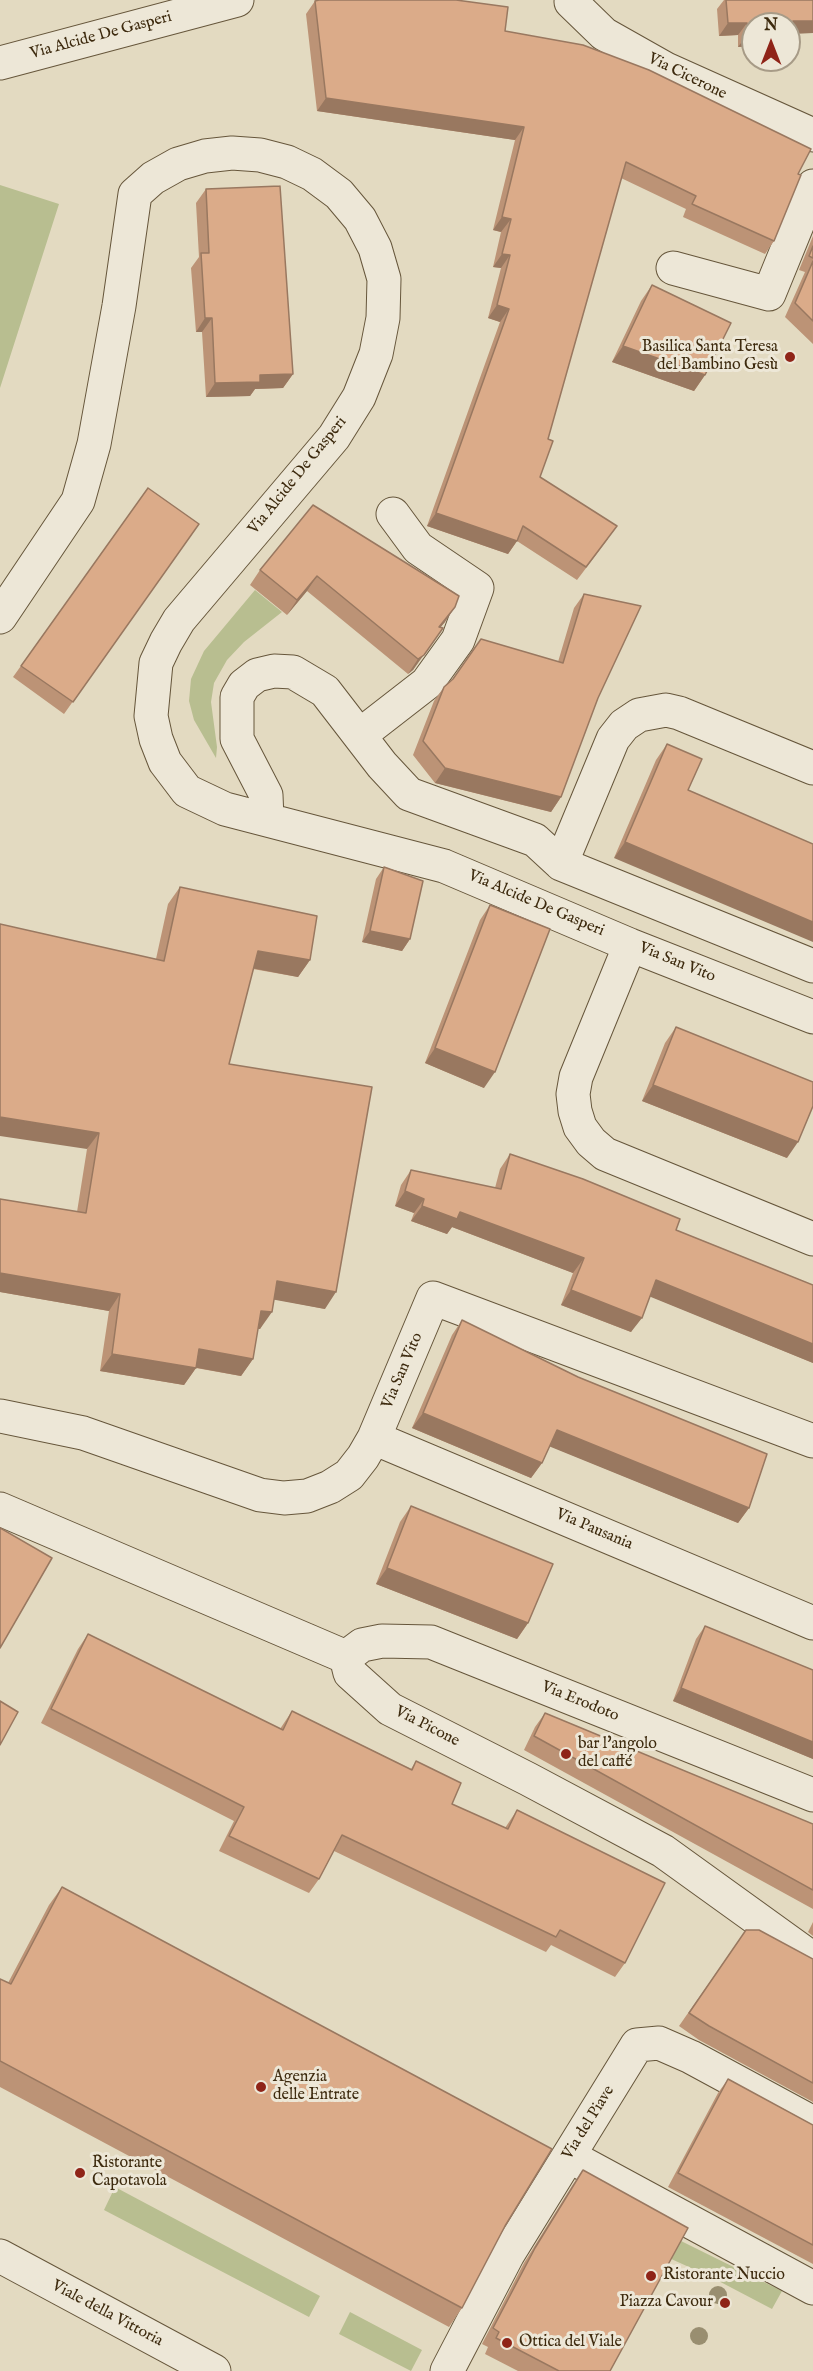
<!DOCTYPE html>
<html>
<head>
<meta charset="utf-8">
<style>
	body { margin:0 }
	#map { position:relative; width:813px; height:2371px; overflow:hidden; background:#e3dac1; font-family:"IM FELL English",serif }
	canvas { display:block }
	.north { position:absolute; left:741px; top:12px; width:60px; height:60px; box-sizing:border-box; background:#ede7d7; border:2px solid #a79b87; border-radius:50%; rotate:0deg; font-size:16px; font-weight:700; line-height:24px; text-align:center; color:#3d2a0e }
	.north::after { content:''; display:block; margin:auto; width:21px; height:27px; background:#8f2418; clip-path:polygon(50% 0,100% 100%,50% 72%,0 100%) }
</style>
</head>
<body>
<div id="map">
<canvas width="813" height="2371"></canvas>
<div class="north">N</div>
</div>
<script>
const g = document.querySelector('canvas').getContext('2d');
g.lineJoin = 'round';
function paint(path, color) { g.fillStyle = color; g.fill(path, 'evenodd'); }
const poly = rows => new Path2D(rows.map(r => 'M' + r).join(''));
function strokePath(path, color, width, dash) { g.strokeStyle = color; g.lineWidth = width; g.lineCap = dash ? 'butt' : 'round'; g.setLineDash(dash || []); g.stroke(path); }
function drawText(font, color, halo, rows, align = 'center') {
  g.font = font + ' "IM FELL English",serif'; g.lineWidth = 6; g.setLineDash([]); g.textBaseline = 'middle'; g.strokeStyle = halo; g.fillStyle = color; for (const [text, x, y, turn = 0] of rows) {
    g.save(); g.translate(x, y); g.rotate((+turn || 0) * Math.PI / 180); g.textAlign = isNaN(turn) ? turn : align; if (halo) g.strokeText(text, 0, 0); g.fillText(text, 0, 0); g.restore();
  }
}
const green = poly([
	[0,185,59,204,0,388],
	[255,590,282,612,244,642,227,660,214,683,211,702,217,747,216,758,194,720,189,701,191,679,204,651],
	[115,2187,320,2296,309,2317,104,2210],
	[679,2240,782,2291,772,2309,711,2277,669,2258],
	[350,2312,422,2350,411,2371,339,2334]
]);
const minor = poly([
	[571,2,604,34,666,69,813,135],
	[0,63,237,0],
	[673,268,769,294,813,186],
	[0,617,78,501,94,444,119,306,135,194,153,178,178,164,205,156,232,153,260,155,287,162,312,174,339,194,360,219,375,248,384,279,383,318,376,354,359,397,334,437,179,620,166,642,156,663,151,716,156,739,165,762,187,791,225,809,444,866,630,945,813,1017],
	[360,735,427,683,458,640,477,588,418,548,393,514],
	[267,819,266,795,237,739,237,697,244,685,257,675,274,671,293,672,325,691,382,765,409,794,535,840,561,864,813,966],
	[561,864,613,739,624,725,639,715,666,710,679,713,813,768],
	[630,945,576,1077,573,1094,575,1111,580,1127,591,1142,605,1154,813,1239],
	[0,1416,83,1433,260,1495,284,1498,307,1496,330,1487,349,1475,363,1457,374,1438,433,1298,813,1441],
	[374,1438,813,1623],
	[0,1509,346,1657],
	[346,1657,350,1673,390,1709,528,1779,663,1851,813,1959],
	[346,1657,362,1645,382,1641,431,1642,813,1795],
	[569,2156,813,2288],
	[0,2256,214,2371],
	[447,2371,508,2254,637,2045,659,2043,691,2057,813,2123]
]);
const trees = [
	[718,2295],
	[699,2336]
];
const wall = poly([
	[724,0,813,0,793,34,753,46,738,47,738,35,719,36,717,9],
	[315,1,505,31,798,174,774,241,765,254,683,217,686,209,621,178,548,439,540,477,608,539,577,580,517,541,508,554,427,526,500,322,488,318,501,268,493,267,501,232,493,230,515,140,317,111,306,14],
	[206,189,293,374,283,388,255,389,250,396,206,397,202,332,196,332,191,268,199,257,196,203],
	[813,236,813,344,785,317,805,272,799,270],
	[652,285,705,375,694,391,612,362,641,301],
	[148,488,199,524,64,714,13,677],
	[313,505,445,622,440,627,413,670,408,674,307,591,287,615,250,585,260,570],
	[584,594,598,698,561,797,551,812,435,783,413,755,434,701,444,687,558,662,574,608],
	[667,744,688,790,614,858,656,760],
	[384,867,410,939,402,951,362,942,376,879],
	[180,887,310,960,298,977,253,969,229,1064,325,1309,274,1299,260,1329,258,1329,253,1359,241,1376,196,1368,184,1385,100,1371,109,1311,0,1292,0,1199,77,1212,87,1149,156,959,168,904],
	[490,905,484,1088,425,1063,480,920],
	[676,1027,787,1158,642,1101,665,1043],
	[510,1154,676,1230,813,1285,813,1363,650,1296,631,1332,561,1305,573,1273,452,1227,447,1234,411,1221,414,1213,395,1206,401,1185,411,1170,495,1188,500,1169],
	[462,1320,749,1508,738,1523,550,1446,542,1463,531,1478,412,1428,452,1335],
	[411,1506,528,1623,517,1639,376,1584,400,1522],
	[705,1626,813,1670,813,1759,673,1701,696,1639],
	[88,1634,280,1729,292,1711,411,1769,416,1761,452,1804,505,1828,517,1810,625,1963,615,1977,551,1945,546,1952,334,1851,319,1879,309,1893,219,1851,234,1821,41,1723,78,1649],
	[545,1713,813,1824,813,1909,524,1750,535,1727],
	[62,1887,505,2226,462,2308,449,2327,0,2087,0,1979,8,1983,49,1905],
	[813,1922,813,1936,808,1932],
	[746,1930,813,1959,813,2102,699,2040,679,2026],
	[728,2079,813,2125,813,2264,668,2187,718,2093],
	[583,2170,610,2371,518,2371,485,2354,488,2347,482,2344,524,2263,572,2186]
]);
const shadedWall = poly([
	[793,21,813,21,813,33,793,34,789,39,789,27],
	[728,23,747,23,738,35,719,36],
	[753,34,753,46,738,47,747,35],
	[326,98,524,127,515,140,317,111],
	[502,217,511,219,501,232,493,230],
	[502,254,510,255,501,268,493,267],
	[497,305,509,309,500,322,488,318],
	[205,318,212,318,202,332,196,332],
	[623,346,705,375,694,391,612,362],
	[293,374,283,388,255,389,250,396,206,397,215,383,260,375],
	[436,513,517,541,508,554,427,526],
	[317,576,307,591,287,615,297,600],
	[455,607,445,622,428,642,439,627],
	[443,628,413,670,408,674,418,659],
	[445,768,561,797,551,812,435,783],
	[625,842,813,922,813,942,614,858],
	[370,931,410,939,402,951,362,942],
	[258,951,310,960,298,977,246,967],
	[435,1048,495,1072,484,1088,425,1063],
	[653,1085,798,1142,787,1158,642,1101],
	[0,1117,99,1133,87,1149,0,1136],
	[405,1191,424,1199,414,1213,395,1206],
	[422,1206,460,1212,584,1258,573,1273,452,1227,447,1234,411,1221],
	[0,1273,120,1294,109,1311,0,1292],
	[656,1280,813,1344,813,1363,646,1295],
	[277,1281,336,1292,325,1309,265,1298],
	[571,1290,642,1318,631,1332,561,1305],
	[261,1311,272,1312,260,1329,249,1328],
	[199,1349,253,1359,241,1376,187,1366],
	[112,1354,196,1368,184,1385,100,1371],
	[423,1413,542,1463,531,1478,412,1428],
	[557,1430,749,1508,738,1523,546,1445],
	[387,1568,528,1623,517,1639,376,1584],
	[681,1688,813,1742,813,1759,673,1701]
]);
const building = poly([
	[319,0,456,0,508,7,505,31,583,45,649,70,811,149,798,174,801,175,774,241,692,204,696,196,626,162,548,439,553,441,540,477,617,526,586,567,523,526,517,541,436,513,509,309,497,305,510,255,502,254,511,219,502,217,524,127,326,98,315,1,319,0],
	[726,0,813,0,813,21,793,21,794,32,789,32,789,24,753,24,753,34,747,35,747,23,728,23,726,0],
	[280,186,293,374,260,375,260,382,215,383,212,318,205,318,201,253,209,253,206,189,280,186],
	[813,246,813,258,809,256,813,246],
	[813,261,813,321,795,303,813,261],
	[652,285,731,323,705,375,623,346,652,285],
	[148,488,199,524,73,702,21,666,148,488],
	[313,505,459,596,455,607,439,627,443,628,424,655,418,659,317,576,297,600,260,570,313,505],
	[584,594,641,606,598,698,561,797,445,768,423,741,444,687,453,679,481,639,563,663,584,594],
	[667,744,702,759,688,790,813,844,813,922,625,842,667,744],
	[384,867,423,881,410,939,370,931,384,867],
	[180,887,317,916,310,960,258,951,229,1064,372,1087,336,1292,277,1281,272,1312,261,1311,253,1359,199,1349,196,1368,112,1354,120,1294,0,1273,0,1199,86,1213,99,1133,0,1117,0,924,164,961,180,887],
	[490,905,550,929,495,1072,435,1048,490,905],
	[676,1027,813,1082,813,1106,798,1142,653,1085,676,1027],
	[510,1154,583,1179,680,1219,676,1230,813,1285,813,1344,656,1280,642,1318,571,1290,584,1258,460,1212,457,1219,422,1206,424,1199,405,1191,411,1170,501,1189,510,1154],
	[462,1320,578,1377,767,1454,749,1508,557,1430,542,1463,423,1413,462,1320],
	[411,1506,553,1564,528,1623,387,1568,411,1506],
	[0,1528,52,1558,0,1648,0,1528],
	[705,1626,813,1670,813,1742,681,1688,705,1626],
	[88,1634,283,1730,292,1711,412,1770,416,1761,461,1783,452,1804,508,1829,517,1810,665,1883,625,1963,560,1930,556,1937,342,1835,319,1879,229,1836,244,1807,51,1709,88,1634],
	[0,1701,18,1712,0,1745,0,1701],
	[545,1713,813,1824,813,1890,534,1736,545,1713],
	[62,1887,552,2149,505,2226,462,2308,0,2061,0,1979,11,1984,62,1887],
	[746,1930,759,1930,813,1959,813,2083,709,2026,689,2013,746,1930],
	[728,2079,813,2125,813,2245,678,2173,728,2079],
	[583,2170,688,2228,610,2371,559,2371,496,2338,499,2332,493,2328,535,2248,583,2170]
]);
const markers = [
	[790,357,6,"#8f2418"],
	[566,1754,6,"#8f2418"],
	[261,2087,6,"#8f2418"],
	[80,2173,6,"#8f2418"],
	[651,2276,6,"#8f2418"],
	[725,2303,6,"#8f2418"],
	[507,2343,6,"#8f2418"]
];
const streetNames = [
	["Via Alcide De Gasperi",101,36,-15],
	["Via Cicerone",687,77,26],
	["Via Alcide De Gasperi",298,476,-51],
	["Via Alcide De Gasperi",536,904,23],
	["Via San Vito",677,963,22],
	["Via San Vito",403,1371,-67],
	["Via Pausania",594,1530,23],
	["Via Erodoto",580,1702,22],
	["Via Picone",427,1727,27],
	["Via del Piave",589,2123,-58],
	["Viale della Vittoria",107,2314,28]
];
const poiNames = [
	["Basilica Santa Teresa",778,348,"right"],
	["del Bambino Gesù",778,366,"right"],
	["bar l'angolo",578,1745],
	["del caffé",578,1763],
	["Agenzia",273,2078],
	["delle Entrate",273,2096],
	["Ristorante",92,2164],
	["Capotavola",92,2182],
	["Ristorante Nuccio",663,2276],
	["Piazza Cavour",713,2303,"right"],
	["Ottica del Viale",519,2343]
];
paint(green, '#b8be90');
strokePath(minor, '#66563b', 35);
strokePath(minor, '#ede7d7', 33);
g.fillStyle = '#998e70';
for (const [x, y] of trees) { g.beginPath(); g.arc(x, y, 9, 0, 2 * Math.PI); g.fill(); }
paint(wall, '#bc9376');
paint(shadedWall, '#997860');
paint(building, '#dbab89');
strokePath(building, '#997860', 1.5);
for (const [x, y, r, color] of markers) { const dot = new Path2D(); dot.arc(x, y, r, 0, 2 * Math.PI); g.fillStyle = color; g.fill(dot); strokePath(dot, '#ede7d7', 2); }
drawText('16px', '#3d2a0e', '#ede7d7', streetNames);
drawText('16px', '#3d2a0e', '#ede7d7', poiNames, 'left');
</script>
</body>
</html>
